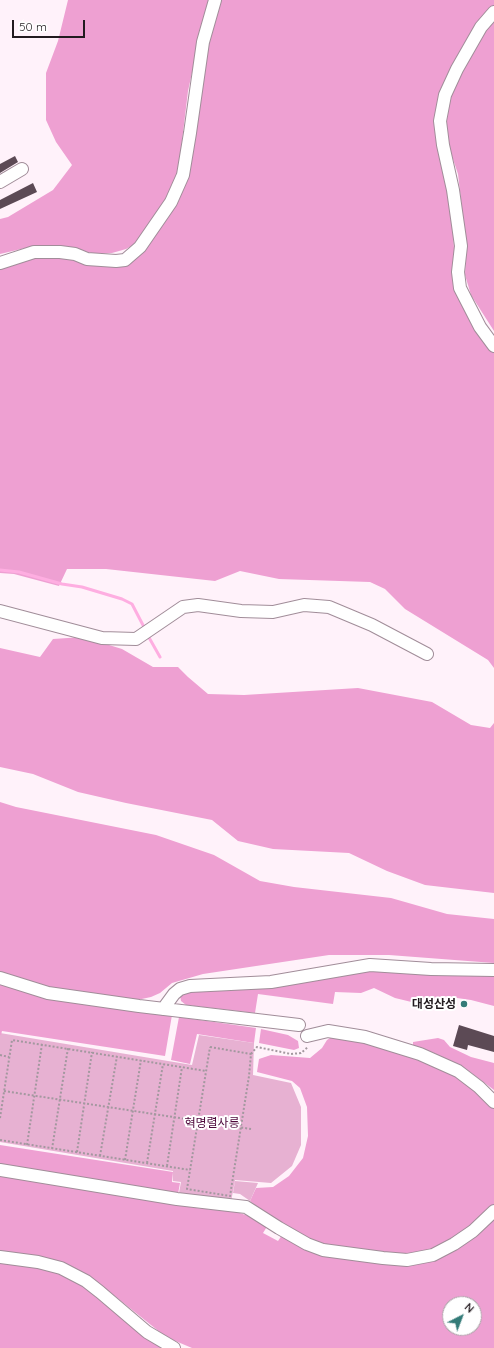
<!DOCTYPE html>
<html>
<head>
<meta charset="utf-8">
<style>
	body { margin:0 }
	#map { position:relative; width:494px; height:1348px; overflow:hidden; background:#fff2fa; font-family:Quicksand,sans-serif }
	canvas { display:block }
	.north { position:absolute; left:442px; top:1296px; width:40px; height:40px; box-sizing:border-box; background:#fff; border:1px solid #a7a3a5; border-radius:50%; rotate:42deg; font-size:11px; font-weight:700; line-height:16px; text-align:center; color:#221a1f }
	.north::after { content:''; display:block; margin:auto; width:14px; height:18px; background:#337b78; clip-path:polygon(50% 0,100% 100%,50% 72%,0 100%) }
	.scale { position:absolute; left:12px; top:20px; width:73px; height:18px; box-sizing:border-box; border:2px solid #221a1f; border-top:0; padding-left:5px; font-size:12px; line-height:14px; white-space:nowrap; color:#221a1f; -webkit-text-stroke:3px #fff; paint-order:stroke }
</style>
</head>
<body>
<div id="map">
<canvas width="494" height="1348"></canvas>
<div class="north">N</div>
<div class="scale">50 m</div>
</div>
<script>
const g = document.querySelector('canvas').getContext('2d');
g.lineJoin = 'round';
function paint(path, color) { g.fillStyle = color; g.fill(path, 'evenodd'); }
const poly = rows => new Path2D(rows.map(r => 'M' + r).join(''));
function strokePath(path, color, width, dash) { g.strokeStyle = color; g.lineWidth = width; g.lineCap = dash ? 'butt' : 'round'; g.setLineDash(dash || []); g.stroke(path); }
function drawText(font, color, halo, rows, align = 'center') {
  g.font = font + ' Quicksand,"Noto Sans KR",sans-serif'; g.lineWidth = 4; g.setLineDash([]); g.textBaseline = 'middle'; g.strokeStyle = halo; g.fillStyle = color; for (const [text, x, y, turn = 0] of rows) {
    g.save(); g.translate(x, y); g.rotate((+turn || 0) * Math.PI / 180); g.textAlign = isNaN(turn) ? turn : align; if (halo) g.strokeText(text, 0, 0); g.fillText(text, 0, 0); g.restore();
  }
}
const green = poly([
	[0,1033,192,1065,199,1035,254,1043,253,1075,291,1083,301,1107,301,1145,292,1166,271,1183,235,1180,231,1202,179,1193,181,1182,173,1181,173,1171,0,1142],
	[235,1181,258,1183,250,1201,240,1194,233,1193]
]);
const forest = poly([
	[68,0,210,0,203,22,188,91,178,174,168,200,135,244,126,249,112,253,95,254,73,248,38,245,0,254,0,219,8,217,53,190,72,165,56,142,46,120,46,73,58,41],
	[221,0,494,0,494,6,478,25,440,96,451,205,455,262,494,351,494,668,488,660,405,609,385,589,370,582,279,579,240,571,215,581,106,569,67,569,59,586,14,574,0,573,0,268,39,256,128,265,144,252,174,207,208,43],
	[494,18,494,331,471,295,465,275,466,243,458,174,450,150,445,128,451,94,477,42],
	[83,637,122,649,153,667,178,667,188,677,208,694,244,695,358,688,432,702,471,725,490,728,494,723,494,893,425,885,387,871,349,853,273,849,238,841,212,820,126,803,78,792,33,774,0,767,0,648,40,657,53,639],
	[0,802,16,807,156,835,214,855,260,881,294,887,391,898,447,914,494,919,494,963,389,955,329,955,203,974,172,983,160,993,151,997,137,1000,50,988,0,974],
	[365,969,494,975,494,1006,471,1000,443,996,432,1007,395,998,374,988,361,993,335,992,333,1004,258,994,255,1013,186,1005,181,1001,180,995,187,991],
	[0,981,172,1015,165,1056,2,1031,1,1035,0,1035],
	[179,1017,256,1028,254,1043,197,1034,190,1064,171,1060],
	[261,1029,288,1035,298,1041,299,1048,294,1050,259,1043],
	[333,1036,362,1040,407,1054,455,1073,494,1106,494,1205,470,1229,429,1253,406,1256,324,1247,308,1240,267,1215,250,1201,256,1188,273,1187,289,1176,303,1158,308,1136,307,1107,300,1088,292,1081,257,1072,259,1059,271,1055,310,1058,322,1048,327,1040],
	[438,1038,444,1040,450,1047,471,1057,494,1063,494,1090,465,1068,434,1053,413,1047,413,1042],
	[0,1145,173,1172,172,1182,180,1183,178,1194,0,1165],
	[0,1173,196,1208,237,1212,254,1218,268,1225,263,1233,278,1241,282,1235,404,1264,494,1217,494,1348,192,1348,166,1337,96,1281,81,1272,32,1256,0,1251],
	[450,1304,474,1304,474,1328,450,1328],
	[0,1262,42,1267,71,1279,86,1288,121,1316,147,1339,162,1348,0,1348]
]);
const stream = poly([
	[0,570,19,572,62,584,82,587,122,599,132,604,145,629],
	[147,634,160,657]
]);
const building = poly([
	[15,156,18,162,0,173,0,164],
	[33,183,37,192,0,209,0,200],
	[459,1025,494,1036,494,1052,468,1045,467,1050,453,1046]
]);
const path = poly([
	[210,1047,251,1054,249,1076,230,1196,187,1189,210,1047],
	[251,1054,257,1047,291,1054,301,1053,308,1047],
	[0,1055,9,1057],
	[4,1091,251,1129],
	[0,1118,12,1040,206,1071],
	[0,1140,190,1170],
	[27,1145,42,1044],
	[52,1149,68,1048],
	[77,1152,92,1052],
	[100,1156,117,1056],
	[125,1160,141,1060],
	[147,1163,163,1064],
	[167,1166,182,1067]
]);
const minor = poly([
	[494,12,481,27,457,69,445,95,440,121,443,145,453,190,461,246,458,272,460,288,480,327,494,346],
	[0,182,22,169],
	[0,263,34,252,60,252,75,254,87,259,116,261,125,260,140,247,171,202,183,175,190,133,203,42,215,0],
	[0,611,102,638,136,639,183,607,198,605,241,611,273,612,304,605,329,607,372,625,427,654],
	[0,978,48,993,139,1006,299,1025],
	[163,1009,174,994,180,989,190,986,271,982,370,965,431,969,494,970],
	[307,1036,328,1031,365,1037,420,1054,458,1071,479,1087,494,1102],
	[0,1170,177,1199,246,1207,279,1228,307,1244,323,1250,383,1258,407,1260,433,1255,454,1244,473,1231,494,1211],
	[0,1257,38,1262,61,1268,86,1281,100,1292,147,1332,174,1348]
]);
const markers = [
	[464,1004,4,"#337b78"]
];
const poiNames = [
	["대성산성",456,1004]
];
const parkNames = [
	["혁명렬사릉",212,1123]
];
paint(green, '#e7b1d2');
paint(forest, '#eea0d2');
strokePath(stream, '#feaee1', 3);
paint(building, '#5c4a55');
strokePath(minor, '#a18d99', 14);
strokePath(path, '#a3989f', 2, [2, 2]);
strokePath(minor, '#fff', 12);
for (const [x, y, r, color] of markers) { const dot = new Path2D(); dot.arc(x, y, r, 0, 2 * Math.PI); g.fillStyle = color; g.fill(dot); strokePath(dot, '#fff', 1.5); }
drawText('bold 12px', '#221a1f', '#fff', poiNames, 'right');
drawText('12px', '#4e093c', '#fff', parkNames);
</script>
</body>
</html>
